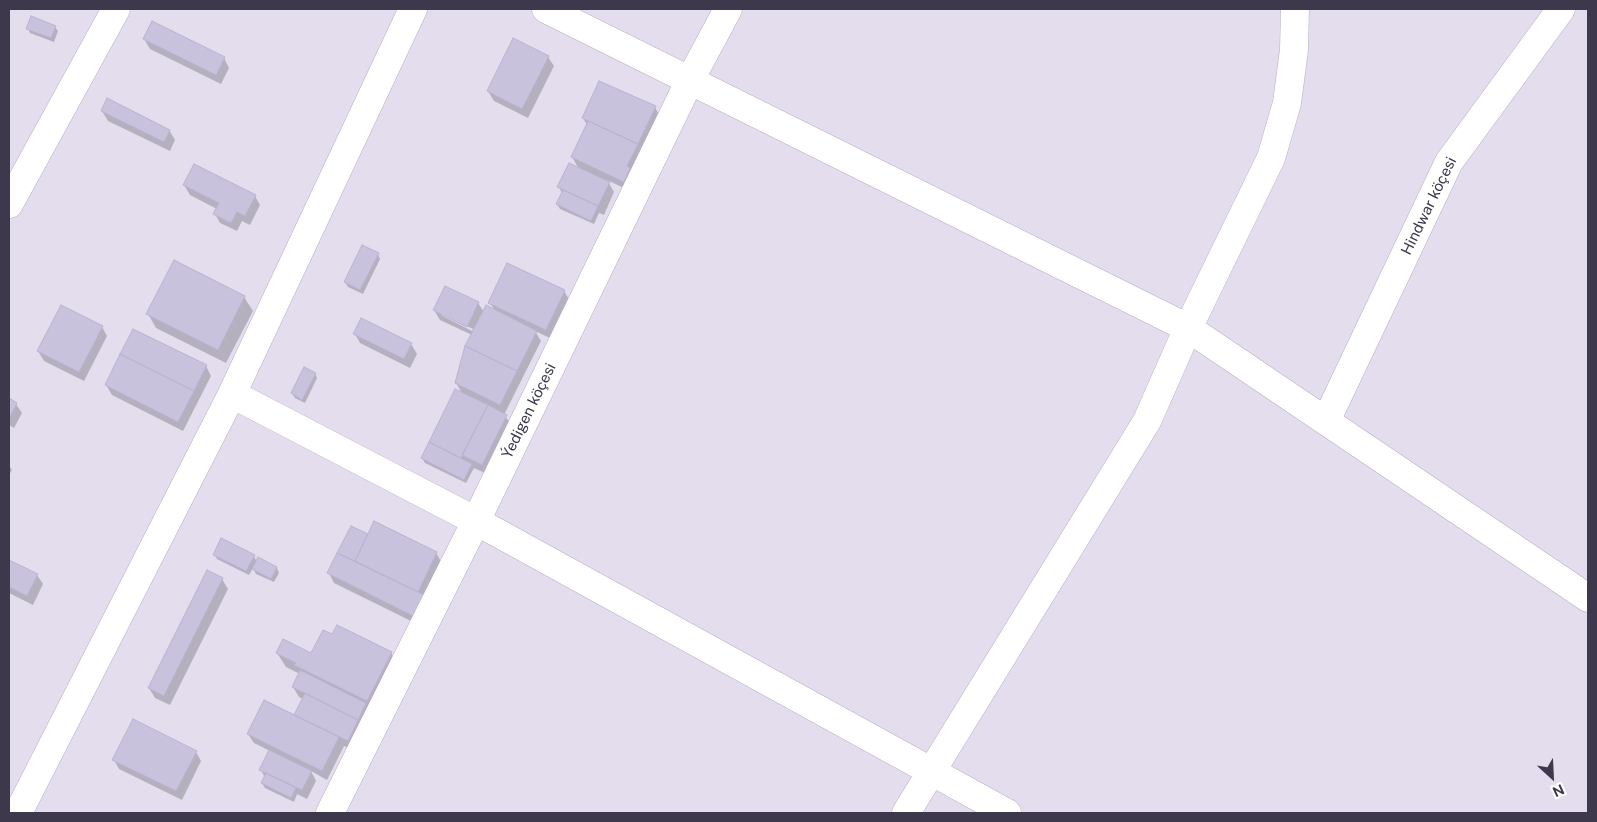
<!DOCTYPE html>
<html>
<head>
<meta charset="utf-8">
<style>
	body { margin:0 }
	#map { position:relative; width:1597px; height:822px; overflow:hidden; background:#efebf6; font-family:"Public Sans",sans-serif }
	canvas { display:block }
	.frame { position:absolute; inset:0; border:10px solid #3d384b; pointer-events:none }
	.north { position:absolute; left:1527px; top:752px; width:50px; height:50px; -webkit-text-stroke:4px #fff; paint-order:stroke; rotate:155deg; font-size:14px; font-weight:700; line-height:20px; text-align:center; color:#3d384b }
	.north::after { content:''; display:block; margin:auto; width:18px; height:22px; background:#3d384b; clip-path:polygon(50% 0,100% 100%,50% 72%,0 100%) }
</style>
</head>
<body>
<div id="map">
<canvas width="1597" height="822"></canvas>
<div class="frame"></div>
<div class="north">N</div>
</div>
<script>
const g = document.querySelector('canvas').getContext('2d');
g.lineJoin = 'round';
function paint(path, color) { g.fillStyle = color; g.fill(path, 'evenodd'); }
const poly = rows => new Path2D(rows.map(r => 'M' + r).join(''));
function strokePath(path, color, width, dash) { g.strokeStyle = color; g.lineWidth = width; g.lineCap = dash ? 'butt' : 'round'; g.setLineDash(dash || []); g.stroke(path); }
function drawText(font, color, halo, rows, align = 'center') {
  g.font = font + ' "Public Sans",sans-serif'; g.lineWidth = 4; g.setLineDash([]); g.textBaseline = 'middle'; g.strokeStyle = halo; g.fillStyle = color; for (const [text, x, y, turn = 0] of rows) {
    g.save(); g.translate(x, y); g.rotate((+turn || 0) * Math.PI / 180); g.textAlign = isNaN(turn) ? turn : align; if (halo) g.strokeText(text, 0, 0); g.fillText(text, 0, 0); g.restore();
  }
}
const residential = poly([
	[9,9,1588,9,1588,813,9,813]
]);
const shadow = poly([
	[55,27,58,31,54,42,30,33,28,28],
	[144,39,224,58,229,68,221,84,150,49],
	[548,57,554,66,528,118,494,101,488,91],
	[655,107,660,117,630,191,607,180,614,192,604,215,599,213,594,224,560,209,557,204,562,193,559,187,579,169,572,157,587,125,583,118],
	[102,111,169,130,175,140,170,151,108,121],
	[184,185,255,196,260,205,250,225,242,221,237,231,220,223,215,214,217,209,190,195],
	[378,254,380,259,363,294,348,287,345,282],
	[446,287,478,303,484,312,495,311,490,303,564,291,570,301,552,339,535,331,541,341,504,415,512,425,487,474,474,468,466,483,425,463,422,458,455,391,463,395,456,383,472,335,440,320,434,310],
	[441,313,473,329,472,331,441,315],
	[244,297,253,311,226,363,156,328,148,314],
	[102,327,107,336,84,381,44,361,38,351],
	[355,334,411,344,417,354,410,368,360,343],
	[206,366,211,376,183,431,112,395,106,385],
	[315,374,317,378,305,403,295,398,292,393],
	[9,400,16,404,22,413,14,428,9,425],
	[9,465,12,470,9,475],
	[352,527,369,536,436,553,442,563,419,625,334,583,329,573],
	[215,555,254,556,257,562,258,559,277,568,279,573,274,582,256,574,253,568,249,575,217,559],
	[9,561,37,575,43,584,33,605,9,593],
	[207,572,222,579,228,589,170,705,155,698,149,688],
	[333,636,391,653,399,667,353,750,344,746,327,780,311,771,316,781,307,799,297,794,294,802,265,788,262,783,265,778,261,770,270,751,254,743,248,734,294,716,303,699,299,697,293,687,300,674,286,667,277,653,312,655],
	[196,752,201,761,182,800,119,769,114,760]
]);
const building = poly([
	[31,16,56,26,51,38,26,29,31,16],
	[152,21,225,57,216,75,143,39,152,21],
	[513,38,549,56,522,109,487,91,513,38],
	[599,81,656,106,638,144,582,118,599,81],
	[107,98,170,130,164,142,101,111,107,98],
	[588,121,638,144,627,166,630,168,624,182,571,157,588,121],
	[569,163,610,182,598,206,557,187,569,163],
	[194,164,256,195,245,216,237,212,231,223,213,214,219,203,183,185,194,164],
	[563,190,598,206,591,221,556,204,563,190],
	[362,245,379,253,360,290,344,282,362,245],
	[174,260,245,296,218,350,146,314,174,260],
	[507,263,565,290,546,330,488,303,507,263],
	[445,286,479,302,467,327,433,310,445,286],
	[61,305,103,326,79,372,37,351,61,305],
	[486,305,537,331,517,371,465,346,486,305],
	[361,318,412,343,404,359,353,334,361,318],
	[133,329,207,365,194,391,120,354,133,329],
	[465,346,517,371,500,405,455,383,465,346],
	[120,354,194,391,178,422,105,385,120,354],
	[304,367,316,373,302,400,291,393,304,367],
	[455,389,488,405,461,458,429,442,455,389],
	[9,398,17,403,9,419,9,398],
	[488,405,507,415,482,465,462,455,488,405],
	[429,442,472,464,464,480,421,458,429,442],
	[374,521,437,552,418,592,355,561,374,521],
	[351,526,368,534,355,561,337,553,351,526],
	[221,538,255,555,246,571,213,555,221,538],
	[337,553,424,595,413,616,327,573,337,553],
	[258,557,277,567,271,579,252,569,258,557],
	[9,560,38,574,27,596,9,587,9,560],
	[207,570,223,578,164,696,148,688,207,570],
	[337,625,392,652,367,701,294,665,296,663,276,653,283,639,311,653,323,630,332,634,337,625],
	[300,670,366,703,358,720,292,687,300,670],
	[305,693,358,720,348,741,294,715,305,693],
	[264,700,339,737,322,771,247,734,264,700],
	[133,719,197,751,176,791,112,760,133,719],
	[269,750,312,771,302,790,259,770,269,750],
	[266,773,296,788,291,798,261,783,266,773]
]);
const minor = poly([
	[546,9,1188,328,1588,598],
	[9,204,116,9],
	[232,394,476,521,1007,813],
	[1326,421,1449,162,1561,9],
	[18,813,232,394,413,9],
	[330,813,476,521,690,80,728,9],
	[906,813,1147,421,1188,328,1271,158,1287,103,1294,50,1295,9]
]);
const streetNames = [
	["Hindwar köçesi",1429,206,-64],
	["Ýedigen köçesi",529,411,-64]
];
paint(residential, '#e3ddee');
paint(shadow, '#0003');
paint(building, '#c9c2dc');
strokePath(building, '#bcb2d4', 1);
strokePath(minor, '#b6afc6', 29);
strokePath(minor, '#fff', 28);
drawText('15px', '#3d384b', '#fff', streetNames);
</script>
</body>
</html>
